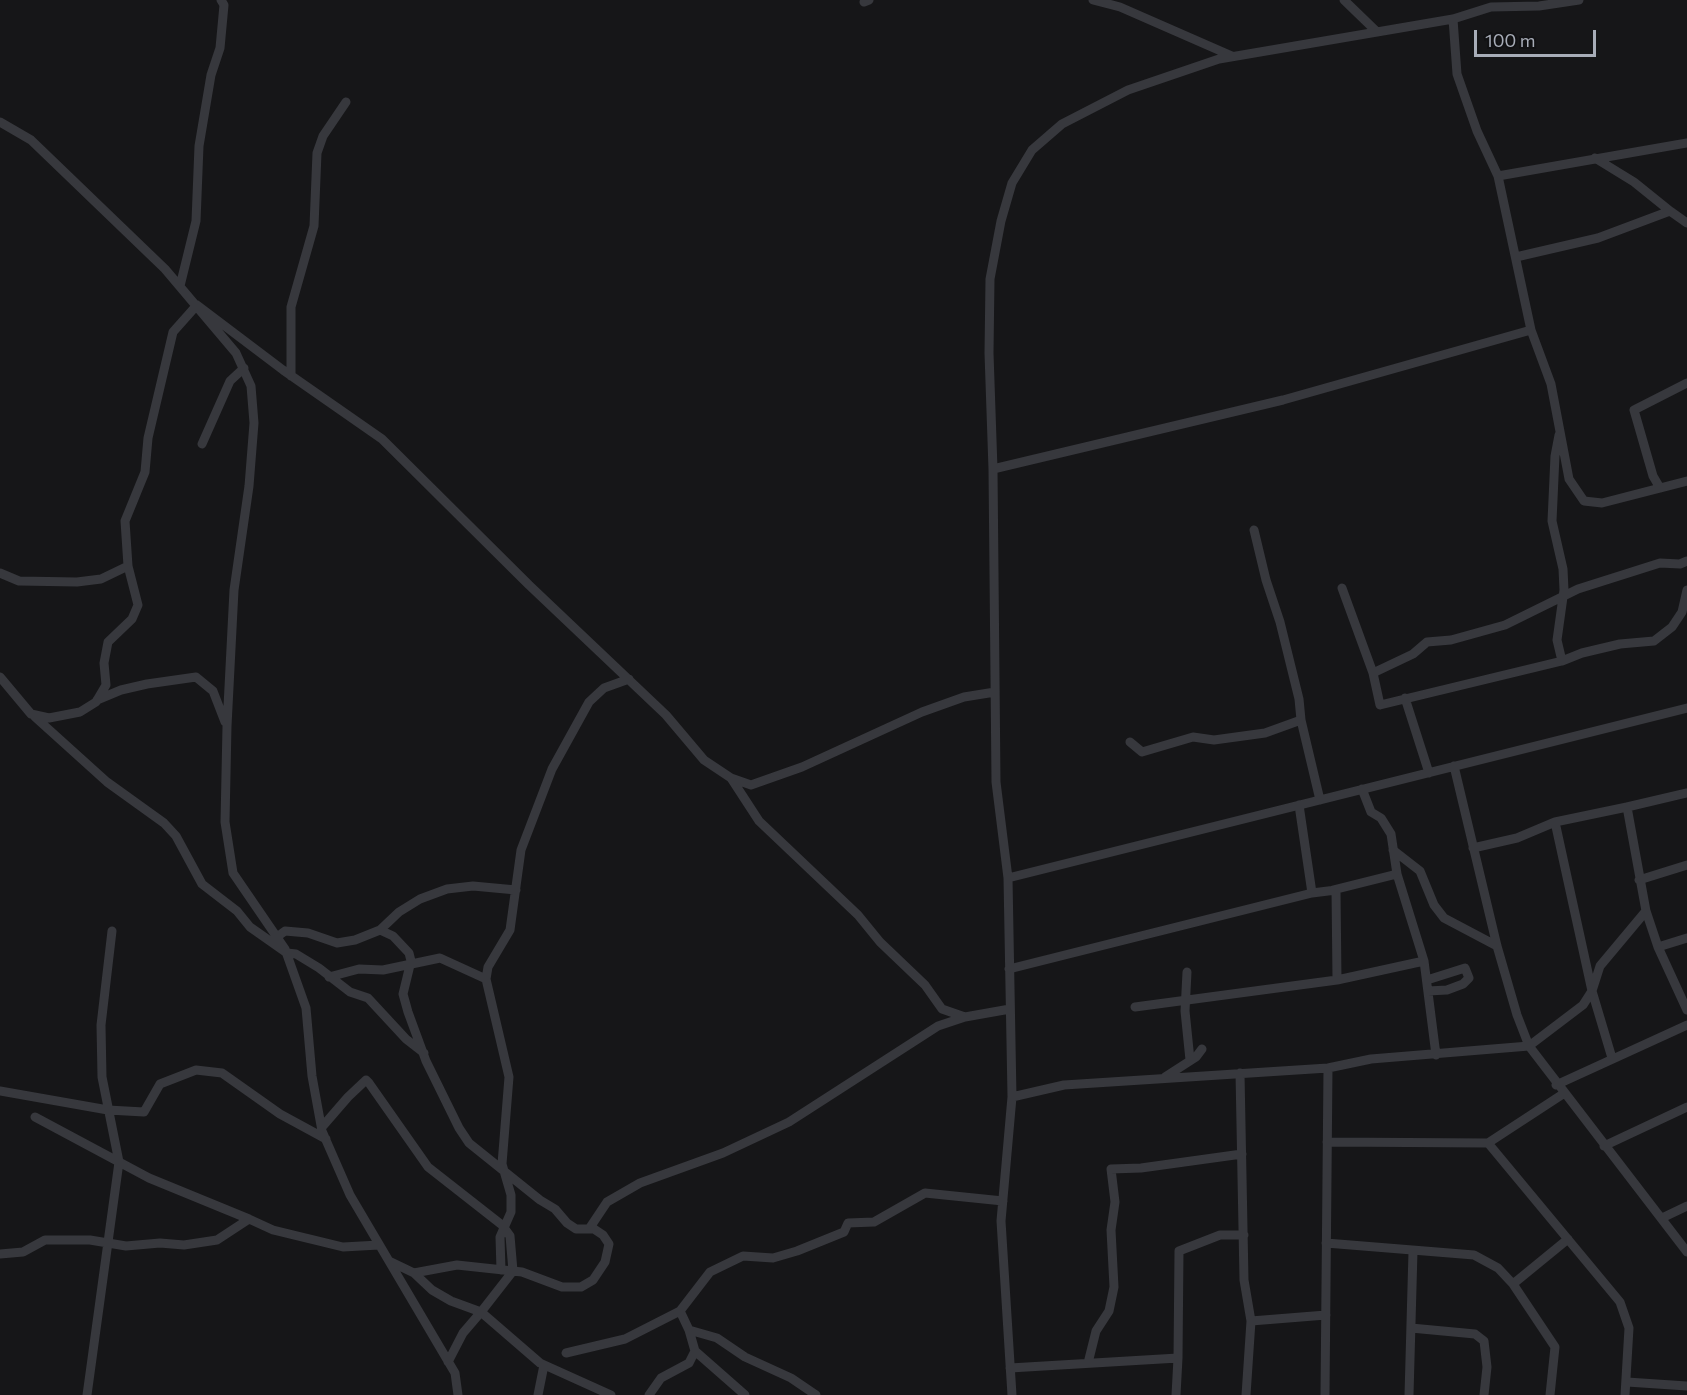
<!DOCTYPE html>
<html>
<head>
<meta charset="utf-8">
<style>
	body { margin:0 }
	#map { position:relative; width:1687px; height:1395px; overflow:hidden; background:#161618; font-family:Commissioner,sans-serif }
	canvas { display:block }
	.scale { position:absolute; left:1474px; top:30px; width:122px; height:27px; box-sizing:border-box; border:3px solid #a8adb8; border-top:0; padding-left:8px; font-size:18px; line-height:21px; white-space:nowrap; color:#a8adb8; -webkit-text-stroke:4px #111113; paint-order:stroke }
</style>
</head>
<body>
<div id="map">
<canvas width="1687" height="1395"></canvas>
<div class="scale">100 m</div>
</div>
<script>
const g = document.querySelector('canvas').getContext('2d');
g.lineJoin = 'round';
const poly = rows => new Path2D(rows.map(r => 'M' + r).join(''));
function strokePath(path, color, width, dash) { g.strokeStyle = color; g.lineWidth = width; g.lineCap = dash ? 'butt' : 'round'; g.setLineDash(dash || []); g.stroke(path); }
const minor = poly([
	[1093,0,1120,7,1232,56],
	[1344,0,1376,31],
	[864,2,869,0],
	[1453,19,1457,74,1477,131,1498,176,1531,330,1551,384,1569,479,1584,501,1602,503,1687,481],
	[0,122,31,140,165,269,236,353,251,386,254,423,249,486,234,590,227,726,225,822,233,873,285,949,306,1008,312,1076,322,1131,350,1195,455,1373,458,1395],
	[1498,176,1687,143],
	[1670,211,1687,223],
	[1516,257,1598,238,1670,211,1634,182,1595,158],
	[180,286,196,221,199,146,211,75,220,48,224,5,221,0],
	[291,376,291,307,314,226,317,153,323,136,346,102],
	[1559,435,1555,456,1552,521,1563,569,1564,590,1557,640,1562,661],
	[202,444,230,381,244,368],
	[993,469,1283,400,1531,330],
	[1660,488,1653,476,1634,410,1687,383],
	[1254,530,1266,580,1280,622,1299,699,1301,720],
	[0,573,19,581,77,582,101,579,128,566],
	[1342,588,1373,673,1380,705,1562,661,1582,653,1620,644,1654,641,1672,627,1682,612,1687,590],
	[1373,673,1413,654,1427,642,1451,640,1505,625,1578,589,1660,563,1680,564,1687,561],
	[0,677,31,714,49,718,80,712,96,702,106,685,104,663,108,642,132,619,138,605,128,566,125,521,145,472,148,438,173,332,197,305,283,370,382,439,529,585,666,715,704,760,731,778,751,785,802,767,922,712,964,697,995,692],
	[1405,698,1429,773],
	[97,700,121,690,147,684,196,677,213,691,225,722],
	[35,717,107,782,164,823,176,836,202,884,237,911,250,927,287,953,296,954,319,968,350,992,368,998,406,1039,424,1053],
	[1130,742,1142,752,1193,737,1214,740,1265,733,1301,720,1320,800],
	[1454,766,1497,946,1517,1015,1529,1046,1687,1252],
	[731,778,759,821,858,915,880,942,925,985,942,1009,965,1017,1010,1009],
	[1362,789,1371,812,1381,818,1391,834,1397,874],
	[1687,793,1627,807,1646,911,1658,947,1687,1010],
	[1299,805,1312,893,1336,890,1337,980,1424,961,1436,1055],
	[1473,848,1517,838,1555,822],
	[1393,850,1420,871,1434,905,1444,918,1497,946],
	[1008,878,1687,708],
	[1639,880,1687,865],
	[1333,890,1397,874,1424,961],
	[380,930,399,912,420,899,447,889,473,886,516,890],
	[277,937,285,931,308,933,337,943,355,940,380,930,393,936,409,953,411,961,403,994,408,1012,426,1061,459,1128,469,1143,540,1200,555,1209,567,1223,576,1229,594,1229,603,1235,609,1244,605,1262,593,1280,581,1287,562,1287,522,1272,457,1265,414,1273,389,1261],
	[1658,947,1687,938],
	[1009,969,1312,893],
	[1187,972,1185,1011,1190,1060],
	[329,977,359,969,383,970,440,958,486,979,509,1077,502,1164,511,1195,511,1212,500,1237,501,1270],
	[486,979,488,967,510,930,521,850,552,769,589,702,604,688,629,679],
	[1427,980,1465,968,1469,978,1463,984,1447,990,1428,991],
	[1135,1007,1337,980],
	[1612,1058,1592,991,1555,822,1627,807],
	[1240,1073,1244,1280,1251,1321,1246,1395],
	[1165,1077,1196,1057,1202,1049],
	[1556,1085,1687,1025],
	[0,1091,108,1110,144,1112,160,1084,196,1070,222,1073,280,1114,326,1139],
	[1012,1097,1064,1085,1328,1068,1371,1059,1529,1046,1583,1005,1592,991,1600,966,1646,911],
	[35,1117,149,1178,249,1219],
	[322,1127,348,1097,366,1080,369,1083,428,1167,502,1225,510,1236,513,1271,481,1312,540,1363,611,1395],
	[1327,1142,1488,1143,1563,1094],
	[1488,1143,1620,1302,1629,1328,1625,1395],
	[1604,1146,1687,1107],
	[1662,1218,1687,1206],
	[589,1229,607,1202,640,1183,723,1153,789,1122,938,1026,965,1017],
	[1326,1243,1474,1255,1498,1268,1513,1284,1555,1347,1550,1395],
	[0,1254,23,1252,45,1240,90,1240,126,1246,160,1243,184,1245,217,1240,249,1219,273,1230,343,1247,379,1245],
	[414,1273,432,1290,451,1301,481,1312,463,1333,448,1362],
	[1513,1284,1568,1239],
	[680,1311,689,1330,717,1338,745,1357,791,1378,816,1395],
	[1251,1321,1326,1315],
	[1411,1328,1475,1334,1484,1341,1487,1367,1484,1395],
	[689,1330,695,1351,745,1395],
	[566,1353,625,1339,680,1311,710,1272,743,1256,773,1258,797,1251,844,1232,848,1223,874,1222,925,1193,1003,1201],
	[1088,1363,1096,1331,1109,1311,1114,1287,1111,1230,1115,1202,1111,1169,1141,1168,1242,1154],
	[1010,1368,1178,1358,1179,1251,1220,1235,1244,1235],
	[1627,1382,1687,1386],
	[87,1395,119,1162,102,1077,101,1025,112,931],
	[538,1395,544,1365],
	[649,1395,661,1378,689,1363,695,1351],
	[1012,1395,1001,1221,1012,1097,1008,878,996,782,993,469,989,353,990,279,1001,221,1012,183,1032,150,1062,124,1128,90,1219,59,1453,19,1491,7,1539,6,1579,0],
	[1176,1395,1178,1358],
	[1325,1395,1328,1068],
	[1409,1395,1413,1251]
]);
strokePath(minor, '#37383d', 9);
</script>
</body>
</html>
